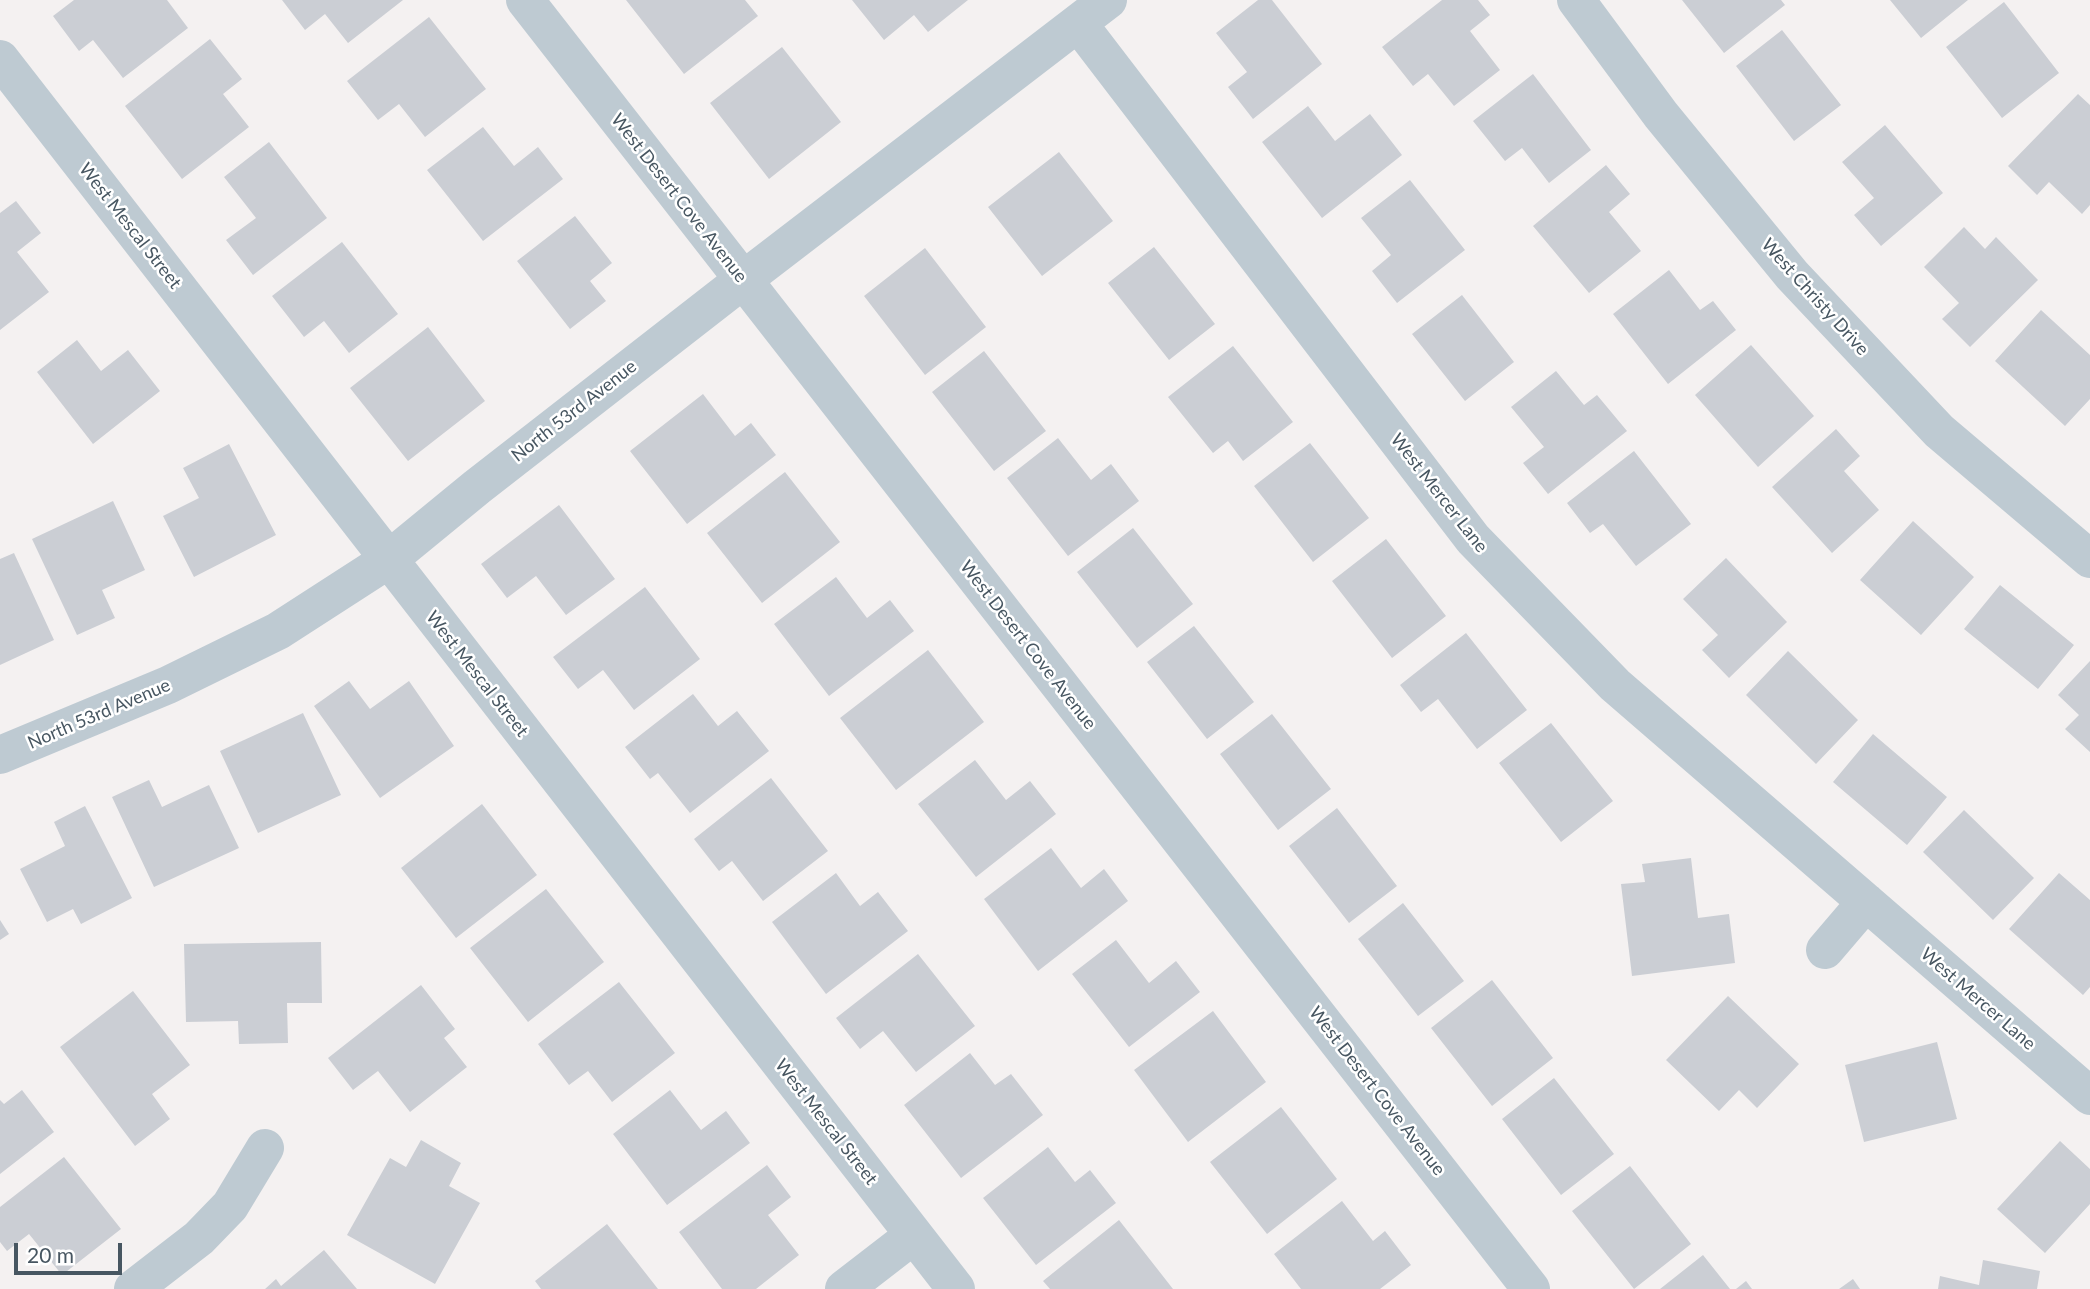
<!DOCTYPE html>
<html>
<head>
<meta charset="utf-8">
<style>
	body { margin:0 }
	#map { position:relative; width:2090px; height:1289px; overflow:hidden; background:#f4f1f1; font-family:Lato,sans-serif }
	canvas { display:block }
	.scale { position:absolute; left:14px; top:1243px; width:108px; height:32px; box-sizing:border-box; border:4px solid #475661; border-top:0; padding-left:9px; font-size:21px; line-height:24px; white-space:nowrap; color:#475661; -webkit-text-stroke:5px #fff; paint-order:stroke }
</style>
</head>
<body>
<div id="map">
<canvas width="2090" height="1289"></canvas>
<div class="scale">20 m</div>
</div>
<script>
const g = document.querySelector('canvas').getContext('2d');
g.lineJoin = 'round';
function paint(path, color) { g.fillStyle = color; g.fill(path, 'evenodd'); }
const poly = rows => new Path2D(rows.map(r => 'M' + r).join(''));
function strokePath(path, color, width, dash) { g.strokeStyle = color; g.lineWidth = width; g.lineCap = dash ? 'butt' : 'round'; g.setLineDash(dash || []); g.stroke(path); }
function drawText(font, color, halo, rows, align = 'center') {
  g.font = font + ' Lato,sans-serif'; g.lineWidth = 5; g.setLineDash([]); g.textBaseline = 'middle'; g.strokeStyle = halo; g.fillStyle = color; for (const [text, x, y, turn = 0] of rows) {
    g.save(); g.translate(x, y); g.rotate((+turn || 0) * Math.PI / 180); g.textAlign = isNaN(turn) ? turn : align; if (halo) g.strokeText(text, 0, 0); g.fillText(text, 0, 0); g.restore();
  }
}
const building = poly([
	[74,0,167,0,188,28,123,78,93,40,79,51,53,16],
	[282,0,403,0,348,43,325,14,305,30],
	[626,0,745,0,758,16,684,74],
	[852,0,968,0,928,32,914,15,884,40],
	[1258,0,1272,0,1322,64,1253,119,1228,87,1247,72,1216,33],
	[1442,0,1478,0,1490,15,1470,31,1500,70,1454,106,1428,74,1413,86,1382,47],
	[1682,0,1781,0,1785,5,1724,53],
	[1890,0,1968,0,1921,38],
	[2004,2,2059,73,2002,118,1946,47],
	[429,17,486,89,425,137,399,104,378,120,347,81],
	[1782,30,1841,105,1794,141,1736,66],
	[210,39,242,79,223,94,249,127,182,179,125,106],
	[782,47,841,122,769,179,710,103],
	[1533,74,1591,150,1549,183,1522,148,1505,161,1473,121],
	[2078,94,2090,105,2090,205,2082,214,2049,182,2037,195,2008,166],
	[1308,106,1335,141,1370,114,1402,155,1322,218,1262,142],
	[1885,125,1943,193,1881,246,1854,215,1874,198,1842,162],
	[483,127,514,166,538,147,563,179,483,241,427,170],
	[269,142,327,218,253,275,226,240,256,218,224,177],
	[1059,152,1113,221,1042,276,988,207],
	[1606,165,1630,194,1609,212,1641,251,1589,293,1533,226],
	[1410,180,1465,250,1397,303,1372,271,1391,255,1361,218],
	[16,201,41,233,17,252,49,292,0,330,0,213],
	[575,216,612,263,590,281,606,301,570,329,517,261],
	[1964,227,1985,249,1996,237,2038,280,1970,347,1942,319,1959,303,1924,267],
	[342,242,398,314,349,353,324,321,304,337,272,296],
	[1154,247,1215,324,1169,360,1108,283],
	[925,248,986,327,925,375,864,296],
	[1669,270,1700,310,1713,301,1736,330,1668,384,1613,314],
	[1462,295,1514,362,1465,401,1412,334],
	[2041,310,2090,355,2090,399,2065,426,1995,361],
	[428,327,485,401,408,461,350,388],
	[77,340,101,371,128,350,160,391,93,444,37,372],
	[1751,345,1814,416,1758,467,1695,395],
	[1233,346,1293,422,1243,461,1228,441,1213,453,1168,397],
	[984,351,1046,431,994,471,932,392],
	[1556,371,1584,405,1597,395,1627,431,1548,494,1523,463,1544,447,1511,407],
	[703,394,735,436,751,423,776,455,687,524,630,451],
	[1836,429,1860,456,1844,471,1879,510,1832,553,1772,487],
	[1058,438,1091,480,1111,464,1139,501,1068,556,1007,478],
	[1310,443,1369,518,1313,562,1254,486],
	[229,444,276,535,194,577,163,516,199,498,183,468],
	[1634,451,1691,524,1636,566,1603,524,1590,533,1567,503],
	[785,472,840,542,762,603,707,533],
	[113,501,145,570,102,590,115,618,77,635,32,539],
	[559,505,615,579,566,615,536,576,507,598,481,564],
	[1913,521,1974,577,1921,635,1860,580],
	[1133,528,1193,604,1137,648,1077,572],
	[1386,539,1446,616,1392,658,1332,581],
	[14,553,54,640,0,665,0,559],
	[1726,558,1787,622,1729,678,1702,650,1718,635,1683,599],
	[836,577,867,618,890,600,914,631,829,696,774,624],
	[2000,585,2074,645,2038,689,1964,629],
	[645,587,700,659,634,710,603,670,578,689,553,657],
	[1194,626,1254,702,1207,739,1147,662],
	[1466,633,1527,710,1477,749,1438,699,1421,712,1400,685],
	[928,650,984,722,896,790,840,718],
	[1788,651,1858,720,1816,764,1746,695],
	[2090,661,2090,752,2065,729,2079,715,2058,695],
	[349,681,370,709,409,681,454,746,380,798,314,706],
	[693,694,718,726,737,711,769,751,690,813,658,773,650,779,625,747],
	[303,713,341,795,258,833,220,751],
	[1272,714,1331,789,1278,830,1220,754],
	[1551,723,1613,801,1561,842,1499,763],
	[1873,734,1947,797,1907,845,1833,782],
	[975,760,1006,800,1030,781,1056,814,976,877,918,804],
	[771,778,828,851,763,901,732,861,719,871,694,839],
	[149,780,162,807,209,785,239,848,154,887,112,797],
	[482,804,537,875,456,938,401,868],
	[85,806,132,898,81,924,73,909,47,922,20,869,65,846,54,822],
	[1337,808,1397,886,1349,923,1289,846],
	[1964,810,2034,878,1993,920,1923,852],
	[1051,848,1081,888,1104,869,1128,901,1038,971,984,899],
	[1691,858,1698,918,1729,914,1735,963,1632,976,1621,884,1645,882,1642,864],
	[836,873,860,906,878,892,908,931,826,994,772,922],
	[2059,873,2090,900,2090,987,2083,995,2009,929],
	[546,889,604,962,528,1022,470,948],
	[1403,903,1464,981,1418,1016,1358,939],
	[0,920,9,934,0,940],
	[1116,940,1149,983,1176,961,1200,992,1129,1047,1072,974],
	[321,942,322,1003,287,1003,288,1043,239,1044,238,1021,186,1022,184,944],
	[918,954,975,1026,916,1072,883,1031,860,1049,836,1018],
	[1492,980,1553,1058,1492,1106,1431,1028],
	[619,982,675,1053,612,1102,588,1071,569,1085,538,1044],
	[421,985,455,1029,444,1038,467,1067,410,1112,378,1071,353,1090,328,1058],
	[133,991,190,1065,152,1094,170,1119,135,1146,60,1047],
	[1728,996,1799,1064,1757,1108,1739,1090,1719,1111,1666,1060],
	[1213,1011,1266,1082,1188,1142,1134,1070],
	[1937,1042,1957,1119,1864,1142,1845,1065],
	[970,1053,995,1085,1011,1074,1043,1115,961,1178,904,1105],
	[1554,1078,1614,1154,1561,1195,1502,1119],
	[22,1090,54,1132,0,1174,0,1100,4,1104],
	[670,1090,701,1130,726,1111,750,1143,667,1205,613,1134],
	[1281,1107,1337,1179,1267,1234,1210,1162],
	[421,1140,461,1163,449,1186,480,1203,435,1284,347,1235,390,1158,406,1167],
	[2060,1141,2090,1169,2090,1204,2045,1253,1997,1209],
	[1048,1147,1075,1182,1090,1170,1116,1203,1036,1265,983,1198],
	[64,1157,121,1229,62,1275,29,1234,7,1251,0,1242,0,1207],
	[767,1165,791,1197,768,1215,799,1255,756,1289,722,1289,679,1232],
	[1630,1166,1691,1244,1634,1289,1572,1211],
	[1342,1201,1373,1241,1385,1231,1411,1265,1380,1289,1301,1289,1274,1254],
	[1119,1220,1173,1289,1050,1289,1043,1281],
	[607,1224,658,1289,541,1289,535,1281],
	[324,1250,357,1289,265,1289,276,1279,281,1286],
	[1703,1255,1730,1289,1660,1289],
	[1983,1260,2040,1271,2037,1289,1938,1289,1940,1276,1979,1285],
	[1853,1279,1860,1289,1839,1289],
	[1746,1281,1752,1289,1736,1289]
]);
const minor = poly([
	[525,0,1531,1289],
	[1576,0,1661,115,1792,275,1939,431,2090,559],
	[1078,23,1473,539,1615,685,2090,1096],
	[0,59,956,1289],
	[0,755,168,685,278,631,388,560,477,487,743,280,1108,0],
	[1825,950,1866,902],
	[133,1289,199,1238,230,1206,265,1148],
	[844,1289,914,1235]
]);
const streetNames = [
	["West Desert Cove Avenue",679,198,52],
	["West Mescal Street",130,226,52],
	["West Christy Drive",1815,297,48],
	["North 53rd Avenue",574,411,-38],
	["West Mercer Lane",1439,493,52],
	["West Desert Cove Avenue",1028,645,52],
	["West Mescal Street",477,674,52],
	["North 53rd Avenue",99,714,-23],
	["West Mercer Lane",1978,999,41],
	["West Desert Cove Avenue",1377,1091,52],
	["West Mescal Street",826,1122,52]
];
paint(building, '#cbced4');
strokePath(minor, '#becad2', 38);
drawText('18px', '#475661', '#fff', streetNames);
</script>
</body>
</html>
